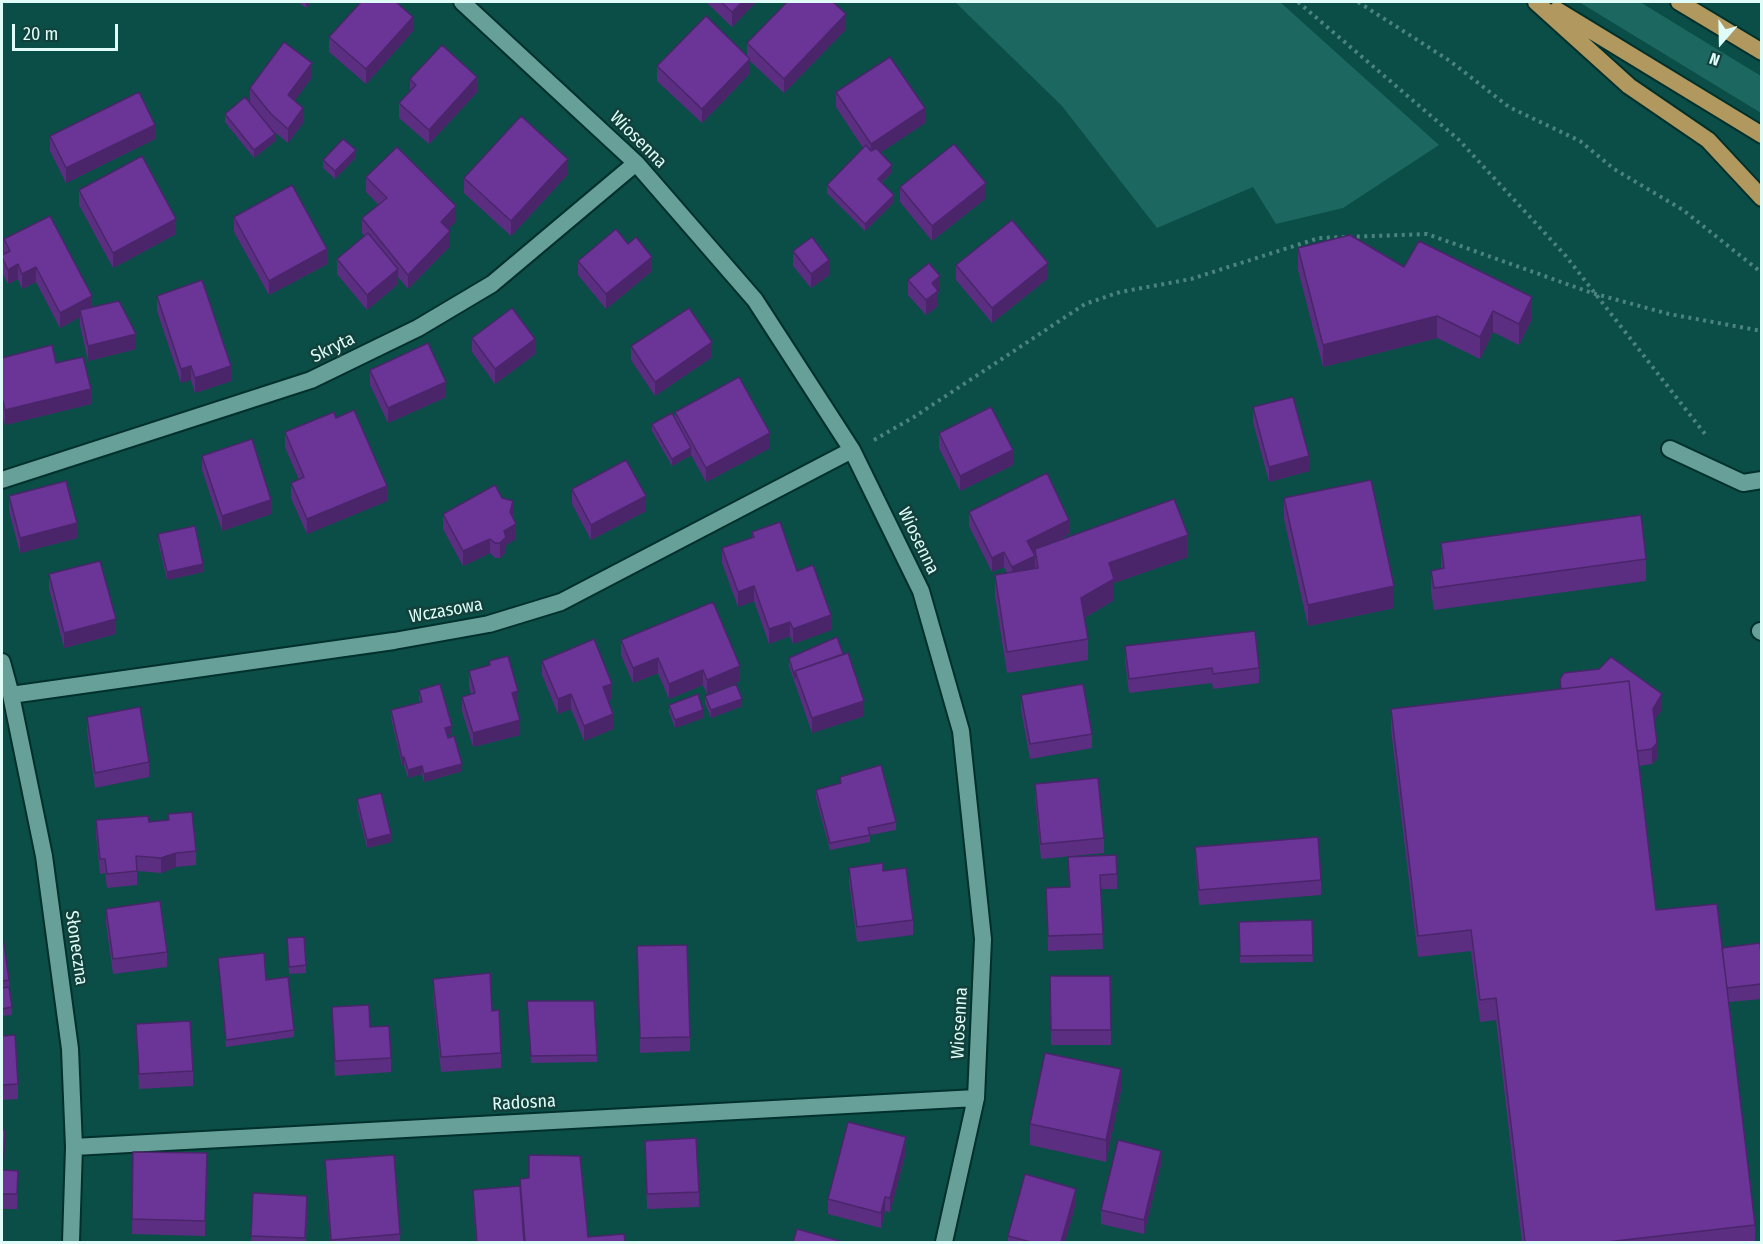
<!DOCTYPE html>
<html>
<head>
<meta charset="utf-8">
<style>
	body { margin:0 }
	#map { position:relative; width:1763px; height:1244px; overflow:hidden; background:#0b4d47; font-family:"Fira Sans Condensed",sans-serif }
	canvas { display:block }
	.frame { position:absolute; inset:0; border:3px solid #dffcf8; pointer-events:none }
	.north { position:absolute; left:1691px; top:12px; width:60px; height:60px; -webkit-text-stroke:4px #12403b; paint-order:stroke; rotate:200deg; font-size:16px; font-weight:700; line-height:24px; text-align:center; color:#dffcf8 }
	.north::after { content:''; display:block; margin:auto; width:21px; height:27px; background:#dffcf8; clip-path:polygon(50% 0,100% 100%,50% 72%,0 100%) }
	.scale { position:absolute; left:12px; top:24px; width:106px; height:27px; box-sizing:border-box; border:3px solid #dffcf8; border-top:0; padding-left:8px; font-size:18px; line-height:21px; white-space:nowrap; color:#dffcf8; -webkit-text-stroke:4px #12403b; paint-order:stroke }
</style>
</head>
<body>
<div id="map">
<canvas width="1763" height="1244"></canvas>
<div class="frame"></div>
<div class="north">N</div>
<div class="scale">20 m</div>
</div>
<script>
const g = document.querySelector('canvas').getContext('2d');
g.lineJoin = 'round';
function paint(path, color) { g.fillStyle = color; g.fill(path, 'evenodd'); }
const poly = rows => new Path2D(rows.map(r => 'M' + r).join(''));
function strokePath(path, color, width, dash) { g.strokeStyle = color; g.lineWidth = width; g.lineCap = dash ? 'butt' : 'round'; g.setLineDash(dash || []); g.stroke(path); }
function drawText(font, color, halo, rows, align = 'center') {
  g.font = font + ' "Fira Sans Condensed",sans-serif'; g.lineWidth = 5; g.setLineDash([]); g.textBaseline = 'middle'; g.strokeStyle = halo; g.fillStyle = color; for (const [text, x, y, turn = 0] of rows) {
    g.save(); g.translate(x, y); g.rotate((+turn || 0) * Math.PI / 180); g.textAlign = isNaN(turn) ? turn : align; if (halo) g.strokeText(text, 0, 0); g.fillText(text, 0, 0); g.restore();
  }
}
const green = poly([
	[955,2,1280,2,1439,145,1343,208,1276,224,1253,187,1157,228,1062,106],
	[1579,2,1640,2,1761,76,1761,113]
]);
const path = poly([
	[1298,2,1459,140,1565,255,1705,434],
	[1358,2,1450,61,1509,107,1580,141,1614,169,1683,210,1762,273],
	[874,440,914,417,1085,304,1120,292,1191,279,1319,238,1427,234,1592,293,1669,314,1762,331]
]);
const service = poly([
	[1670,449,1743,483,1762,480],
	[1760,631,1762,632]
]);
const minor = poly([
	[462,2,636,163,755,300,852,450,921,591,961,731,983,939,976,1098,944,1242],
	[2,480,311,380,418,328,492,284,636,163],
	[2,662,11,695,44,856,70,1049,74,1147,71,1242],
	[11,695,394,641,489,624,561,602,852,450],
	[74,1147,976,1098]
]);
const primary = poly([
	[1536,2,1629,86,1708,140,1762,198],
	[1679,2,1762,52],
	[1557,10,1762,135]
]);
const wall = poly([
	[298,2,311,2,306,8],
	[706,2,756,2,732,27],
	[846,29,784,93,750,61,750,73,702,123,657,81,657,66,747,56,747,43],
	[413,31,366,84,329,52,329,37],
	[312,77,294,101,303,123,288,143,272,130,275,141,254,158,225,122,225,114,250,103,250,88],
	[410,79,477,92,429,144,399,118,399,103,410,91],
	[836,92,925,123,880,152,892,172,882,182,894,202,865,231,827,193,827,185,863,148,836,107],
	[50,136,155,139,66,183,50,151],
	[356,157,335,179,323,168,323,160],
	[568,174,511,236,464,193,464,178],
	[366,177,456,221,448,229,450,246,408,289,398,277,398,284,367,310,337,274,337,259,365,236,362,233,362,218,379,205,366,192],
	[900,187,986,198,932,241,900,202],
	[79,190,176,234,113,268,79,205],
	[234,217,327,264,269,295,234,232],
	[4,239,92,307,136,349,88,361,80,325,80,317,60,328,36,282,22,289,18,279,8,284,2,272,2,255,4,254],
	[628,244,652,271,606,309,578,275,578,261],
	[1298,248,1404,267,1532,319,1519,345,1493,332,1480,359,1437,338,1323,367,1298,270],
	[793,251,829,275,811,288,793,266],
	[956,265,1048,278,992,323,956,280],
	[908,280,940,291,938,293,938,306,926,315,908,295],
	[157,296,231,381,195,393,191,380,181,383,157,311],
	[472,338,535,354,495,384,472,352],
	[631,346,712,357,655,396,631,360],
	[2,358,56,363,91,404,5,425,3,416],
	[370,370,446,397,388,423,370,385],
	[1253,407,1309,471,1269,482,1253,422],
	[675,412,770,448,706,482,691,455,672,466,652,431,652,424,675,420],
	[285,432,387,501,307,534,291,498,291,483,299,480,285,447],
	[939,433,1013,465,960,491,939,448],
	[202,456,271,514,222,531,202,470],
	[572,489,646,511,591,540,572,504],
	[9,496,77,538,20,553,9,511],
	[502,498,513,515,516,539,506,545,506,552,500,558,495,558,490,553,463,566,443,529,443,514],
	[1284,498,1394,608,1308,626,1284,519],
	[969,512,1069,534,1055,542,1188,557,1114,583,1114,600,1084,618,1088,639,1088,660,1007,673,995,596,995,575,1007,573,1004,567,992,572,969,526],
	[752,532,797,571,831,630,793,644,790,636,769,644,754,601,738,607,722,563,722,548,752,538],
	[158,534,203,572,167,580,158,541],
	[1441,543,1646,559,1646,581,1434,610,1431,592,1431,571,1441,569],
	[49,574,116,634,64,648,49,589],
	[621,640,740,681,707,694,703,685,669,699,658,673,633,683,621,655],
	[1125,646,1259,668,1259,683,1213,689,1212,683,1129,693,1125,661],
	[789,658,864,716,812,733,789,666],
	[489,661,518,706,516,707,520,735,473,747,462,711,462,697,471,694,469,686,469,671,489,666],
	[542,661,612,699,608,700,613,729,584,741,571,709,558,714,542,675],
	[1560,679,1662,709,1654,721,1657,758,1652,764,1639,766,1656,910,1722,948,1761,956,1761,999,1729,1002,1755,1225,1755,1242,1522,1242,1496,1020,1480,1022,1471,951,1418,957,1391,730,1391,709,1560,689],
	[419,690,452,734,447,735,462,771,424,782,422,774,408,778,404,765,402,765,391,718,391,710,420,702,419,698],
	[1021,695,1092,734,1092,748,1030,759,1021,710],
	[705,696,742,706,711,718,705,703],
	[669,705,703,718,675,728,669,712],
	[87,717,149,762,149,777,95,788,87,732],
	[840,777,896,822,896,830,870,835,870,842,830,850,816,798,816,790,840,784],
	[1035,784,1104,838,1104,853,1041,859,1035,799],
	[357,799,391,842,367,848,357,807],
	[168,814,196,851,196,865,176,867,161,873,137,871,137,885,107,888,105,873,100,874,96,835,96,820,149,822,168,820],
	[1195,847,1321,880,1321,895,1199,905,1195,862],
	[1068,857,1117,874,1117,889,1101,889,1103,949,1048,951,1046,888,1069,887],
	[849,868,883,871,913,920,913,935,857,942,849,882],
	[106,909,167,952,167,967,113,974,106,923],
	[1312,920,1313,962,1240,963,1239,922],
	[2,930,9,980,12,1015,2,1016],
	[287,938,306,965,306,973,289,974],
	[637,946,690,1037,690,1051,640,1053],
	[218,958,266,980,294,1030,294,1037,226,1047],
	[1050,976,1110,976,1111,1045,1051,1045],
	[433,979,492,1011,501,1053,501,1068,441,1072,433,994],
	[332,1007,370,1027,391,1058,391,1072,335,1076],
	[527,1009,597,1055,597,1062,531,1063],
	[136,1024,193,1071,193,1086,139,1089],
	[2,1036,18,1084,18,1099,2,1100],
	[1121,1090,1106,1162,1030,1145,1030,1124],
	[2,1130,4,1170,18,1186,17,1209,2,1209],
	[645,1141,699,1192,699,1207,647,1209],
	[133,1152,207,1153,205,1236,132,1234],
	[906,1152,890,1212,885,1211,881,1228,828,1214,828,1199],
	[325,1160,400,1234,400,1242,330,1242,325,1175],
	[1161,1165,1144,1234,1101,1224,1101,1210],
	[520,1179,588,1237,625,1242,476,1242,473,1204,473,1190,520,1186],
	[253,1193,307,1211,306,1242,251,1242],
	[1076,1203,1065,1242,1008,1242,1008,1236]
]);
const shadedWall = poly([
	[306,2,311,2,306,8],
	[742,2,756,2,732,27,732,12],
	[846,14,846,29,784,93,784,79],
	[413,17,413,31,366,84,366,69],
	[750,59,750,73,702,123,702,109],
	[312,63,312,77,288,110,288,95],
	[477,77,477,92,429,144,429,130],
	[303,108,303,123,288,143,288,129],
	[925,108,925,123,871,159,871,144],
	[155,125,155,139,66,183,66,168],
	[275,134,275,141,254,158,254,150],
	[356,150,356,157,335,179,335,171],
	[568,159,568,174,511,236,511,221],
	[892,165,892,172,878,186,878,179],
	[986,183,986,198,932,241,932,226],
	[894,195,894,202,865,231,865,224],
	[456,206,456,221,441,237,441,222],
	[176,219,176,234,113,268,113,253],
	[450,231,450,246,408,289,408,275],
	[327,249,327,264,269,295,269,281],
	[652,257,652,271,606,309,606,294],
	[829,260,829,275,811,288,811,274],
	[1048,263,1048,278,992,323,992,308],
	[18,264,18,279,8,284,8,270],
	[36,267,36,282,22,289,22,274],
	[398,269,398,284,367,310,367,295],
	[940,276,940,291,938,293,938,306,926,315,926,300,932,283],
	[92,296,92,311,80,310,80,317,60,328,60,313],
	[1532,297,1532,319,1519,345,1519,324],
	[1493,311,1493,332,1480,359,1480,337],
	[1437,316,1437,338,1323,367,1323,345],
	[136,334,136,349,88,361,88,346],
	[535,339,535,354,495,384,495,369],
	[712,342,712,357,655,396,655,382],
	[191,366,191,380,181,383,181,369],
	[231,366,231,381,195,393,195,378],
	[446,382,446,397,388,423,388,408],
	[91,389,91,404,5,425,5,410],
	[2,401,3,401,3,416,2,416],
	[770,433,770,448,706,482,706,468],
	[691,448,691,455,672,466,672,459],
	[1013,450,1013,465,960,491,960,476],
	[1309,456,1309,471,1269,482,1269,467],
	[387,486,387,501,307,534,307,519],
	[646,496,646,511,591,540,591,525],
	[271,500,271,514,222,531,222,516],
	[513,501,513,515,510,527,510,512],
	[1069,520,1069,534,1027,556,1027,541],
	[77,523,77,538,20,553,20,538],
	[516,524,516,539,506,545,506,552,500,558,500,543,504,531],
	[1188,535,1188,557,1114,583,1114,600,1081,620,1081,598,1109,563],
	[490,539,490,553,463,566,463,551],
	[1004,552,1004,567,992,572,992,558],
	[1035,556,1035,570,1012,582,1012,567],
	[203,564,203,572,167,580,167,572],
	[754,586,754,601,738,607,738,592],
	[1394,586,1394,608,1308,626,1308,605],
	[831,615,831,630,793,644,793,629],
	[116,619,116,634,64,648,64,633],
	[790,622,790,636,769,644,769,629],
	[658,658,658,673,633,683,633,668],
	[740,666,740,681,707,694,707,680],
	[703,670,703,685,669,699,669,684],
	[612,684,612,699,603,702,603,687],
	[518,691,518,706,512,708,512,693],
	[571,694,571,709,558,714,558,699],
	[1662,694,1662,709,1653,723,1653,709],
	[742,699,742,706,711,718,711,710],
	[864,701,864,716,812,733,812,718],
	[703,710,703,718,675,728,675,720],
	[613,714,613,729,584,741,584,726],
	[520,720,520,735,473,747,473,733],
	[452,726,452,734,445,736,445,728],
	[1657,743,1657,758,1652,764,1652,749],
	[404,757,404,765,402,765,402,758],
	[462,764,462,771,424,782,424,774],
	[422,766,422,774,408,778,408,770],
	[391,834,391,842,367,848,367,840],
	[176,853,176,867,161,873,161,858],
	[1121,1069,1121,1090,1106,1162,1106,1140],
	[906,1137,906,1152,890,1212,890,1198],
	[1161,1151,1161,1165,1144,1234,1144,1220],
	[1076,1189,1076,1203,1065,1242,1061,1242],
	[885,1197,885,1211,881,1228,881,1213]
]);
const building = poly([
	[361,2,396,2,413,17,366,69,329,37,361,2],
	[721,2,742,2,732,12,721,2],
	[787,2,833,2,846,14,784,79,747,43,787,2],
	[706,16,750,59,702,109,657,66,706,16],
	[284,42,312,63,288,95,303,108,288,129,271,114,250,88,284,42],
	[442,45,477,77,429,130,399,103,416,85,410,79,442,45],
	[890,57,925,108,871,144,836,92,890,57],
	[139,92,155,125,66,168,50,136,139,92],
	[245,97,275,134,254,150,225,114,245,97],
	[521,116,568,159,511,221,464,178,521,116],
	[343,139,356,150,335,171,323,160,343,139],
	[954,144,986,183,932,226,900,187,954,144],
	[866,145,871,151,876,148,892,165,878,179,894,195,865,224,827,185,866,145],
	[397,147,456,206,441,222,450,231,408,275,362,218,387,198,366,177,397,147],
	[142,156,176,219,113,253,79,190,142,156],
	[292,185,327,249,269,281,234,217,292,185],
	[50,216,92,296,60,313,36,267,22,274,18,264,8,270,2,257,2,255,10,251,4,239,50,216],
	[1012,220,1048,263,992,308,956,265,1012,220],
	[616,229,628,244,636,237,652,257,606,294,578,261,616,229],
	[368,233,398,269,367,295,337,259,368,233],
	[1350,235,1404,267,1419,241,1532,297,1519,324,1493,311,1480,337,1437,316,1323,345,1298,248,1350,235],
	[812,237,829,260,811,274,793,251,812,237],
	[929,263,940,276,932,283,938,291,926,300,908,280,929,263],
	[202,280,231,366,195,378,191,366,181,369,157,296,202,280],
	[119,301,136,334,88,346,80,310,119,301],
	[512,308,535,339,495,369,472,338,512,308],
	[689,308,712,342,655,382,631,346,689,308],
	[428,343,446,382,388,408,370,370,428,343],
	[52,345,56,363,83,357,91,389,5,410,3,401,2,401,2,358,52,345],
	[739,377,770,433,706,468,675,412,739,377],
	[1293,397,1309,456,1269,467,1253,407,1293,397],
	[991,407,1013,450,960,476,939,433,991,407],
	[354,410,387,486,307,519,291,483,304,477,285,432,334,412,336,418,354,410],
	[672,413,691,448,672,459,652,424,672,413],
	[252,439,271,500,222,516,202,456,252,439],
	[626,460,646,496,591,525,572,489,626,460],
	[1047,473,1069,520,1027,541,1035,556,1012,567,1004,552,992,558,969,512,1047,473],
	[1371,480,1394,586,1308,605,1284,498,1371,480],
	[66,481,77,523,20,538,9,496,66,481],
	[495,485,502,498,513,501,510,512,516,524,504,531,506,537,500,543,495,543,490,539,463,551,443,514,495,485],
	[1174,499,1188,535,1109,563,1114,579,1081,598,1088,639,1007,652,995,575,1038,568,1035,549,1174,499],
	[1641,515,1646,559,1434,588,1431,571,1444,568,1441,543,1641,515],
	[780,522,797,571,813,565,831,615,793,629,790,622,769,629,754,586,738,592,722,548,754,537,752,532,780,522],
	[195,526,203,564,167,572,158,534,195,526],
	[100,561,116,619,64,633,49,574,100,561],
	[713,602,740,666,707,680,703,670,669,684,658,658,633,668,621,640,713,602],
	[1255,631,1259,668,1213,674,1212,668,1129,679,1125,646,1255,631],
	[837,637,843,654,795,671,795,678,789,658,837,637],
	[594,639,612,684,603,687,613,714,584,726,571,694,558,699,542,661,594,639],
	[848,653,864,701,812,718,795,671,848,653],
	[508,656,518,691,512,693,520,720,473,733,462,697,475,693,469,671,490,665,489,661,508,656],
	[1611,657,1662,694,1653,709,1657,743,1652,749,1637,751,1629,681,1561,689,1560,679,1564,673,1599,669,1611,657],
	[1629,681,1656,910,1717,904,1755,1225,1607,1242,1525,1242,1496,998,1480,1000,1471,930,1418,936,1391,709,1629,681],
	[440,684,452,726,445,728,448,738,454,736,462,764,424,774,422,766,408,770,404,757,402,758,391,710,422,702,419,690,440,684],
	[736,684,742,699,711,710,705,696,736,684],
	[1083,684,1092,734,1030,744,1021,695,1083,684],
	[698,694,703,710,675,720,669,705,698,694],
	[140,707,149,762,95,773,87,717,140,707],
	[881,765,896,822,868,828,870,835,830,843,816,790,841,783,840,777,881,765],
	[1098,778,1104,838,1041,844,1035,784,1098,778],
	[381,793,391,834,367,840,357,799,381,793],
	[192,812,196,851,176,853,161,858,136,856,137,871,107,874,105,859,100,859,96,820,148,816,149,822,169,820,168,814,192,812],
	[1318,837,1321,880,1199,890,1195,847,1318,837],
	[1116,855,1117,874,1100,875,1103,934,1048,936,1046,888,1070,887,1068,857,1116,855],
	[883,863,883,871,906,868,913,920,857,927,849,868,883,863],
	[160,901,167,952,113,959,106,909,160,901],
	[1312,920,1313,955,1240,956,1239,922,1312,920],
	[2,930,9,980,2,981,2,930],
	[304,937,306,965,289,967,287,938,304,937],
	[1760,943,1761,956,1761,984,1727,988,1722,948,1760,943],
	[687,945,690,1037,640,1038,637,946,687,945],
	[264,953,266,980,288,977,294,1030,226,1040,218,958,264,953],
	[490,973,492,1011,499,1010,501,1053,441,1057,433,979,490,973],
	[1050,976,1110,976,1111,1030,1051,1030,1050,976],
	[9,987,12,1007,2,1009,2,988,9,987],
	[527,1001,594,1001,597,1055,531,1056,527,1001],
	[369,1005,370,1027,389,1026,391,1058,335,1061,332,1007,369,1005],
	[190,1021,193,1071,139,1074,136,1024,190,1021],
	[15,1035,18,1084,2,1085,2,1036,15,1035],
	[1045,1053,1121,1069,1106,1140,1030,1124,1045,1053],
	[848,1122,906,1137,890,1198,885,1197,881,1213,828,1199,848,1122],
	[2,1130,5,1130,3,1170,18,1171,17,1194,2,1194,2,1130],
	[696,1138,699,1192,647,1194,645,1141,696,1138],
	[1118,1140,1161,1151,1144,1220,1101,1210,1118,1140],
	[133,1152,207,1153,205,1221,132,1219,133,1152],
	[394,1155,400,1234,331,1240,325,1160,394,1155],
	[529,1155,580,1156,588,1237,624,1234,625,1242,525,1242,520,1179,529,1178,529,1155],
	[1025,1174,1076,1189,1061,1242,1031,1242,1008,1236,1025,1174],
	[520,1186,524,1242,477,1242,473,1190,520,1186],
	[253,1193,307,1196,305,1238,251,1236,253,1193],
	[797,1229,843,1242,793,1242,797,1229]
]);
const streetNames = [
	["Wiosenna",638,140,45],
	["Skryta",333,348,-26],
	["Wiosenna",918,541,64],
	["Wczasowa",446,611,-10],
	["Słoneczna",76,948,82],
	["Wiosenna",960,1023,-87],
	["Radosna",524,1103,-3]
];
paint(green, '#1c6760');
strokePath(service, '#00302c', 20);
strokePath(minor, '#00302c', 20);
strokePath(primary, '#00302c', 20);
strokePath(path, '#4c837e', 4, [3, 4.5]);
strokePath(service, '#66a099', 16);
strokePath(minor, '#66a099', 16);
strokePath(primary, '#b0985e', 16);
paint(wall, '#5b2e82');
paint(shadedWall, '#4a256a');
paint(building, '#6a3597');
strokePath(building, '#4a256a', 1.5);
drawText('18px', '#dffcf8', '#12403b', streetNames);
</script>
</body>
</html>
